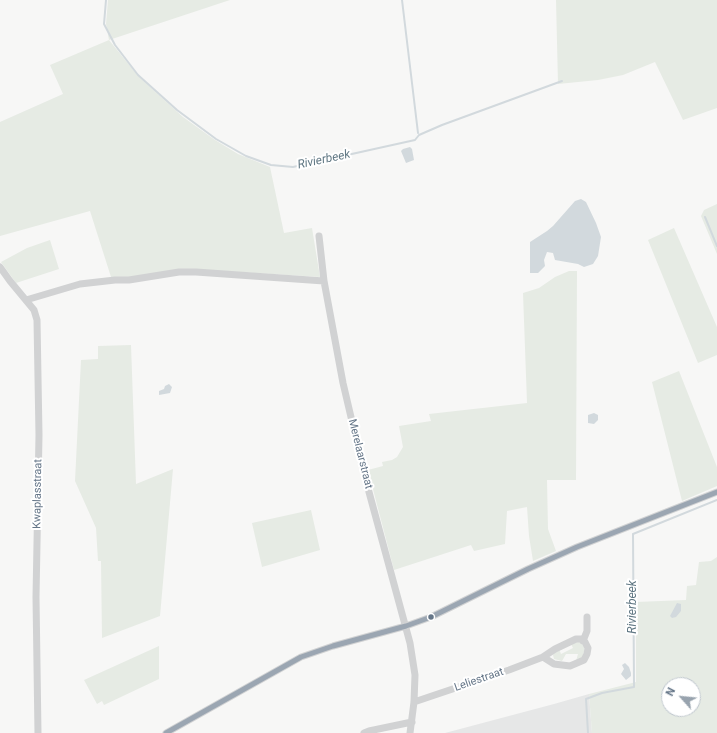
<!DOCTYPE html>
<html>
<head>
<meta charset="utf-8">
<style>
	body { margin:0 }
	#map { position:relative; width:717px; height:733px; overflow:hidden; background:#f7f7f6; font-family:Roboto,sans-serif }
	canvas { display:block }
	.north { position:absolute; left:661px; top:677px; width:40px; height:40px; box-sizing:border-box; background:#fff; border:1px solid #c1c8cf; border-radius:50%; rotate:297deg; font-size:11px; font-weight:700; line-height:16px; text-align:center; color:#657688 }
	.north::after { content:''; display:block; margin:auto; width:14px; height:18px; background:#98a3ae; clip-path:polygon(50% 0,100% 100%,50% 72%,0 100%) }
</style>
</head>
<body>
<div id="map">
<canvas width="717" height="733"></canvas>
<div class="north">N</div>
</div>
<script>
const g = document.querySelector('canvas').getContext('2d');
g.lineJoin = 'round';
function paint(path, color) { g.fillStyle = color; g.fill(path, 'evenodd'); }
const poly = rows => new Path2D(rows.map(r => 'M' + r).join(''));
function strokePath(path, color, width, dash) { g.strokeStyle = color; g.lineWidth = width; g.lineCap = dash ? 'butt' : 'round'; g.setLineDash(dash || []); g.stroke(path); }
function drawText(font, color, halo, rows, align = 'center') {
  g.font = font + ' Roboto,sans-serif'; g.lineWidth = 4; g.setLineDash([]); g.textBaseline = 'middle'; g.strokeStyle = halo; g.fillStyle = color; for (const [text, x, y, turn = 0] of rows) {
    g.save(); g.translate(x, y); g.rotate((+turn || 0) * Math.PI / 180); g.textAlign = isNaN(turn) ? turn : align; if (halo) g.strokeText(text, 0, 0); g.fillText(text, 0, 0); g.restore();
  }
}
const built = poly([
	[589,694,592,733,445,733,554,704]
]);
const green = poly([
	[108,0,230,0,109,40,139,77,183,117,215,140,238,154,270,167,284,233,312,228,320,277,189,269,135,277,111,277,90,211,0,236,0,122,63,94,50,65,109,40,106,24],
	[556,0,717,0,717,108,683,120,655,62,623,75,598,80,558,84],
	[717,204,717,254,701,216,704,210],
	[674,228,717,327,717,355,698,363,648,240],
	[50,240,59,269,16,283,1,262,27,248],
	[569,271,577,271,576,480,547,480,548,529,556,551,533,561,529,536,527,507,507,511,505,544,474,551,471,545,394,570,368,470,383,466,382,462,392,460,397,457,403,447,399,426,431,421,429,414,527,403,523,293,539,288,555,277],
	[131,345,136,484,173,469,160,616,102,638,101,561,98,561,96,528,75,481,81,360,98,359,98,346],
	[679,371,717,467,717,486,682,501,652,382],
	[311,510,320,550,262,567,252,523],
	[717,557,717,733,592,733,589,694,636,682,636,602,686,600,687,586,696,585,699,562,711,561],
	[669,685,693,685,693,709,669,709],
	[578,641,585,646,583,657,576,661,578,654,566,654,562,661,554,659,553,655,554,651,559,649,561,654,573,648,571,644],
	[159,646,159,679,104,705,102,701,97,704,84,680]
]);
const water = poly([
	[410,147,412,149,414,160,406,163,401,151,403,149],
	[581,199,586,202,596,223,601,237,598,256,593,264,584,267,578,264,555,260,553,253,547,252,544,260,545,266,538,273,530,273,530,242,547,231,553,226,575,201],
	[169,384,172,387,170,393,159,395,159,391,164,389,165,386],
	[594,413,598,415,598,420,594,424,588,423,588,415],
	[677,603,681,604,681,611,676,617,672,618,670,616],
	[625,663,629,667,631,673,631,676,626,680,621,674,624,669,622,665]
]);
const stream = poly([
	[106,0,104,24,115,45,138,75,177,110,216,139,246,156,271,165,293,167,415,140,419,135,442,125,562,81],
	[402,0,418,133],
	[705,217,717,246],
	[588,733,586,699,602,693,634,687,633,534,717,500]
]);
const minor = poly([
	[319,236,324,281],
	[0,267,10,281,34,310,37,320,39,435,36,597,38,733],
	[26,300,80,284,115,280,129,280,179,272,196,272,324,281,343,383,366,481,410,643,415,675,414,702,410,733],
	[583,641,587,631,587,617],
	[414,702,509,670,543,657,555,649,576,639,581,639,585,642,588,648,587,654,584,660,570,666,554,664,543,657],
	[166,733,301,657,333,646,406,626,431,617,528,569,577,547,717,492],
	[364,733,369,731,412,722]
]);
const bus1 = poly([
	[166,733,301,657,333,646,406,626,431,617,528,569,577,547,717,492]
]);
const markers = [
	[431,617,3.5,"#657688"]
];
const streetNames = [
	["Merelaarstraat",360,454,76],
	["Kwaplasstraat",38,494,-89],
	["Leliestraat",479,680,-19]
];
const waterNames = [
	["Rivierbeek",324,160,-12],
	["Rivierbeek",633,607,-90]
];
paint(built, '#e6e7e7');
paint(green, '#e6ebe4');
paint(water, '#d2d9dd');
strokePath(stream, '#d2d9dd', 2);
strokePath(minor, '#d1d2d3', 7);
strokePath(bus1, '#9ba6b2', 5);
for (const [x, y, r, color] of markers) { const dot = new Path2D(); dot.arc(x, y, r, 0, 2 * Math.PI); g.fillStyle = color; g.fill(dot); strokePath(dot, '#fff', 1.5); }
drawText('11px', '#657688', '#fff', streetNames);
drawText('italic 12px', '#617884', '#fff', waterNames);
</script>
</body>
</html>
